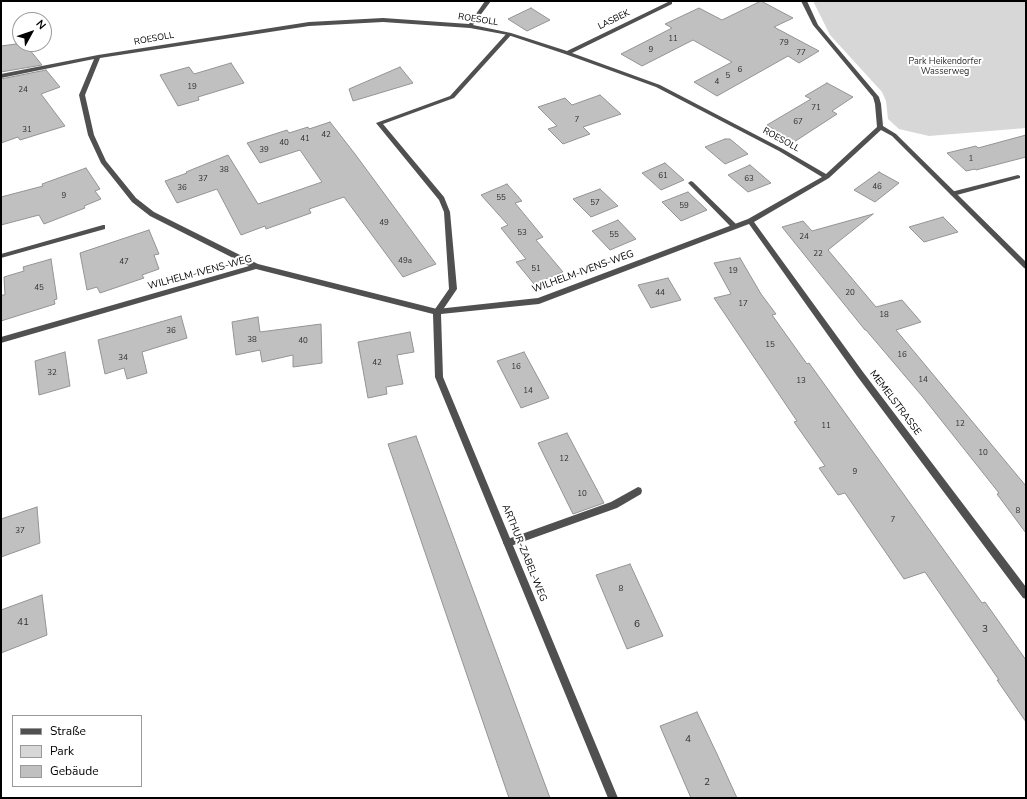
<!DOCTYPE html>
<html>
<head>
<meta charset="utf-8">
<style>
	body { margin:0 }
	#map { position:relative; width:1027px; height:799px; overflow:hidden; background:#fff; font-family:"Nunito Sans",sans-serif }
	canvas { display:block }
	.frame { position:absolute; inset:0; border:2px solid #000; pointer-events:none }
	.legend { position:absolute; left:12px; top:715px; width:130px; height:72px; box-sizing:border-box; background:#fff; border:1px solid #999; margin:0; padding:5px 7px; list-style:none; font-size:12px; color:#000 }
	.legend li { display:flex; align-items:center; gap:8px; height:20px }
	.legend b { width:20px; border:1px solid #999 }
	.north { position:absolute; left:12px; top:12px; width:40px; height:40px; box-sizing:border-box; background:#fff; border:1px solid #999; border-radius:50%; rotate:50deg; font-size:11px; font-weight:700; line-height:16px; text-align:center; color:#000 }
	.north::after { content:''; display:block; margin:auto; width:14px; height:18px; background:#000; clip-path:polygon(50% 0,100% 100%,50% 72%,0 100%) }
</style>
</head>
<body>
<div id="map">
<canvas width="1027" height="799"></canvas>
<div class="frame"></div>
<ul class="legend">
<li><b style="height:5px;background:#505050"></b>Straße</li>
<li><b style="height:11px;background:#d7d7d7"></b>Park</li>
<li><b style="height:11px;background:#c0c0c0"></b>Gebäude</li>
</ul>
<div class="north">N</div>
</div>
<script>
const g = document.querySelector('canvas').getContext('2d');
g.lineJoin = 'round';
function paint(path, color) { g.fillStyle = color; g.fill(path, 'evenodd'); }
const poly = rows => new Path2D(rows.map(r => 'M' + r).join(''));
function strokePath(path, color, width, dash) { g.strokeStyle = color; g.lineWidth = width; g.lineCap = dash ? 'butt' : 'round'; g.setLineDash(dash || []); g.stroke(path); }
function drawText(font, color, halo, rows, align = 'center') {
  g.font = font + ' "Nunito Sans",sans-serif'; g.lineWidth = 4; g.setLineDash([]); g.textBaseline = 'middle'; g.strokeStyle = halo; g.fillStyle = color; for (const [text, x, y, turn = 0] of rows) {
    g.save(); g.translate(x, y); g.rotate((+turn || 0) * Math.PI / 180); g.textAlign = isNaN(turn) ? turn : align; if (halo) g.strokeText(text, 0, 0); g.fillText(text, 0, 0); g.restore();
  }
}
const green = poly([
	[813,1,1026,1,1026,128,929,136,899,129,888,119,886,101,882,92,830,35]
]);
const building = poly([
	[761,1,793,18,774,27,819,51,799,63,788,56,717,96,694,82,732,62,693,40,642,66,621,54,672,28,665,24,699,8,722,20,761,1],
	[531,8,550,20,527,31,508,19,531,8],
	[16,44,25,44,42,65,1,72,1,46,16,44],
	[231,63,244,83,198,97,199,100,178,106,160,75,189,67,194,74,231,63],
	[400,67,413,83,353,101,349,89,400,67],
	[46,70,60,87,41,94,65,126,20,140,18,137,1,143,1,79,46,70],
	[827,83,853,97,832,111,837,114,794,142,767,125,811,99,805,96,827,83],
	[600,95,621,114,583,127,590,134,563,144,548,129,557,126,538,107,565,98,572,105,600,95],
	[330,122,355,154,436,264,403,277,344,197,309,209,311,213,266,229,265,226,241,235,217,189,177,203,165,181,187,173,186,172,228,155,258,204,322,182,300,150,260,163,247,143,287,130,289,133,308,127,309,129,330,122],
	[1026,135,1026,157,976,170,975,169,966,171,947,153,976,146,978,148,1026,135],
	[725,139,730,139,748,154,725,164,705,147,725,139],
	[665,163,684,180,661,190,642,173,665,163],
	[750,165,771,183,748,192,728,175,750,165],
	[86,168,100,189,95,191,101,199,84,206,85,208,44,224,39,215,1,225,1,197,43,186,42,184,86,168],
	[879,172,899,183,875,202,854,190,879,172],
	[507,184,522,201,515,203,543,237,536,240,563,272,534,284,516,262,526,259,501,228,508,225,481,195,507,184],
	[600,189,618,206,591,217,573,199,600,189],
	[688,192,707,210,681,221,662,202,688,192],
	[873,214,828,250,876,307,902,300,921,322,896,330,1026,486,1026,533,997,494,999,493,922,396,866,330,865,330,782,227,803,221,812,231,873,214],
	[943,217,958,232,924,242,909,227,943,217],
	[618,220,636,239,610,250,592,231,618,220],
	[149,230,159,254,154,255,159,269,142,275,144,278,100,293,97,287,87,290,80,253,149,230],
	[740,258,761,294,776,314,772,315,807,364,809,363,982,603,985,602,1026,660,1026,722,997,680,999,680,925,572,904,579,845,493,838,495,819,468,825,466,794,422,797,421,714,298,731,294,714,263,740,258],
	[51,259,57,299,54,300,55,304,1,321,1,295,5,295,4,277,24,271,23,267,51,259],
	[668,278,681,300,651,308,638,285,668,278],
	[181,316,187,338,142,352,147,373,127,379,124,368,105,374,98,340,181,316],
	[258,317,260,332,321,324,322,363,293,367,293,355,262,362,260,350,236,355,232,322,258,317],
	[410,332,414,352,397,355,403,384,386,387,387,394,368,398,358,342,410,332],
	[65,352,70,386,39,395,35,361,65,352],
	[524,352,549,398,521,408,497,361,524,352],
	[567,433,604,503,573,514,538,443,567,433],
	[416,436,550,798,509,798,388,444,416,436],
	[37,507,40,543,1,557,1,519,37,507],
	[630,564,663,636,627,649,596,575,630,564],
	[42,595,47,635,1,653,1,610,42,595],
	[697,712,717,754,737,798,691,798,660,726,697,712]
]);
const service = poly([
	[507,33,512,34,454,98,383,124,444,197,450,212,457,289,440,314,437,315,433,312,449,289,444,212,439,200,376,123,450,96,507,33],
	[1018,175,1020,176,1020,178,953,196,950,194,951,192,1018,175],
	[691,181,693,182,736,224,736,228,732,228,689,184,688,183,691,181],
	[638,487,641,488,642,491,641,494,617,508,508,547,505,546,503,543,505,540,611,502,638,487]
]);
const minor = poly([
	[485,1,491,1,473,25,511,33,567,51,668,2,672,2,672,4,572,53,660,85,783,149,826,174,877,127,875,104,873,97,813,25,801,1,807,1,818,25,879,97,881,104,883,126,896,134,1026,262,1026,269,1024,268,892,136,881,130,829,178,754,222,863,372,1026,587,1026,599,1023,598,857,376,749,224,539,304,441,314,443,377,618,798,608,798,435,377,433,314,256,269,1,343,1,337,249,266,150,216,132,202,101,163,88,135,79,95,94,59,1,78,1,74,98,55,309,22,383,18,469,24,485,1],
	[383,22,470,28,508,35,565,54,656,87,779,151,822,177,748,219,538,298,437,309,258,264,154,212,136,198,106,161,94,135,85,95,100,58,309,26,383,22],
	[103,225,105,225,105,229,1,258,1,254,103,225]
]);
const numberNames = [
	["11",673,39],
	["79",784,43],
	["9",651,50],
	["77",801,53],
	["6",740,70],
	["5",728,76],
	["4",717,82],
	["19",192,87],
	["24",23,90],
	["71",816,108],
	["7",577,120],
	["67",798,122],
	["31",27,130],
	["42",326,135],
	["41",305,139],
	["40",284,143],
	["39",264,150],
	["1",971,159],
	["38",224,170],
	["61",663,176],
	["37",203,179],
	["63",749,179],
	["46",877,187],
	["36",182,188],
	["9",64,196],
	["55",501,198],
	["57",595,203],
	["59",684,206],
	["49",384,223],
	["53",522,233],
	["55",614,235],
	["24",804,237],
	["22",818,254],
	["49a",405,261],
	["47",124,262],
	["51",536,269],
	["19",733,271],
	["45",39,288],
	["44",660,293],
	["20",850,293],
	["17",743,304],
	["18",884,315],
	["36",171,331],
	["38",252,340],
	["40",303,341],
	["15",770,345],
	["16",902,355],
	["34",123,358],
	["42",377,363],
	["16",516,367],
	["32",52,373],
	["14",923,380],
	["13",801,381],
	["14",528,391],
	["12",960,424],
	["11",826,426],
	["10",983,453],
	["12",564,459],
	["9",855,472],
	["10",582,494],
	["8",1018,511],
	["7",893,520],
	["37",20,531],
	["8",621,589]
];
const farStreetnames = [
	["ROESOLL",478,20,9],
	["LASBEK",614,20,-26],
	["ROESOLL",154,39,-10],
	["ROESOLL",781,140,29]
];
const farParknames = [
	["Park Heikendorfer",945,62],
	["Wasserweg",945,72]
];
const streetNames = [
	["WILHELM-IVENS-WEG",583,272,-20],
	["WILHELM-IVENS-WEG",200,273,-15],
	["MEMELSTRASSE",895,403,53],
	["ARTHUR-ZABEL-WEG",524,553,68]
];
const nearNumbernames = [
	["41",23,623],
	["6",637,625],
	["3",985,630],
	["4",688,740],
	["2",707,783]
];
paint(green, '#d7d7d7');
paint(building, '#c0c0c0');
strokePath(building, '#949494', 1);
paint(service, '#505050');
paint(minor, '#505050');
drawText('8px', '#303030', null, numberNames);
drawText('9px', '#000', '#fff', farStreetnames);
drawText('9px', '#2e2e2e', '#fff', farParknames);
drawText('10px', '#000', '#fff', streetNames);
drawText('10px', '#303030', null, nearNumbernames);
</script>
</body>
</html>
